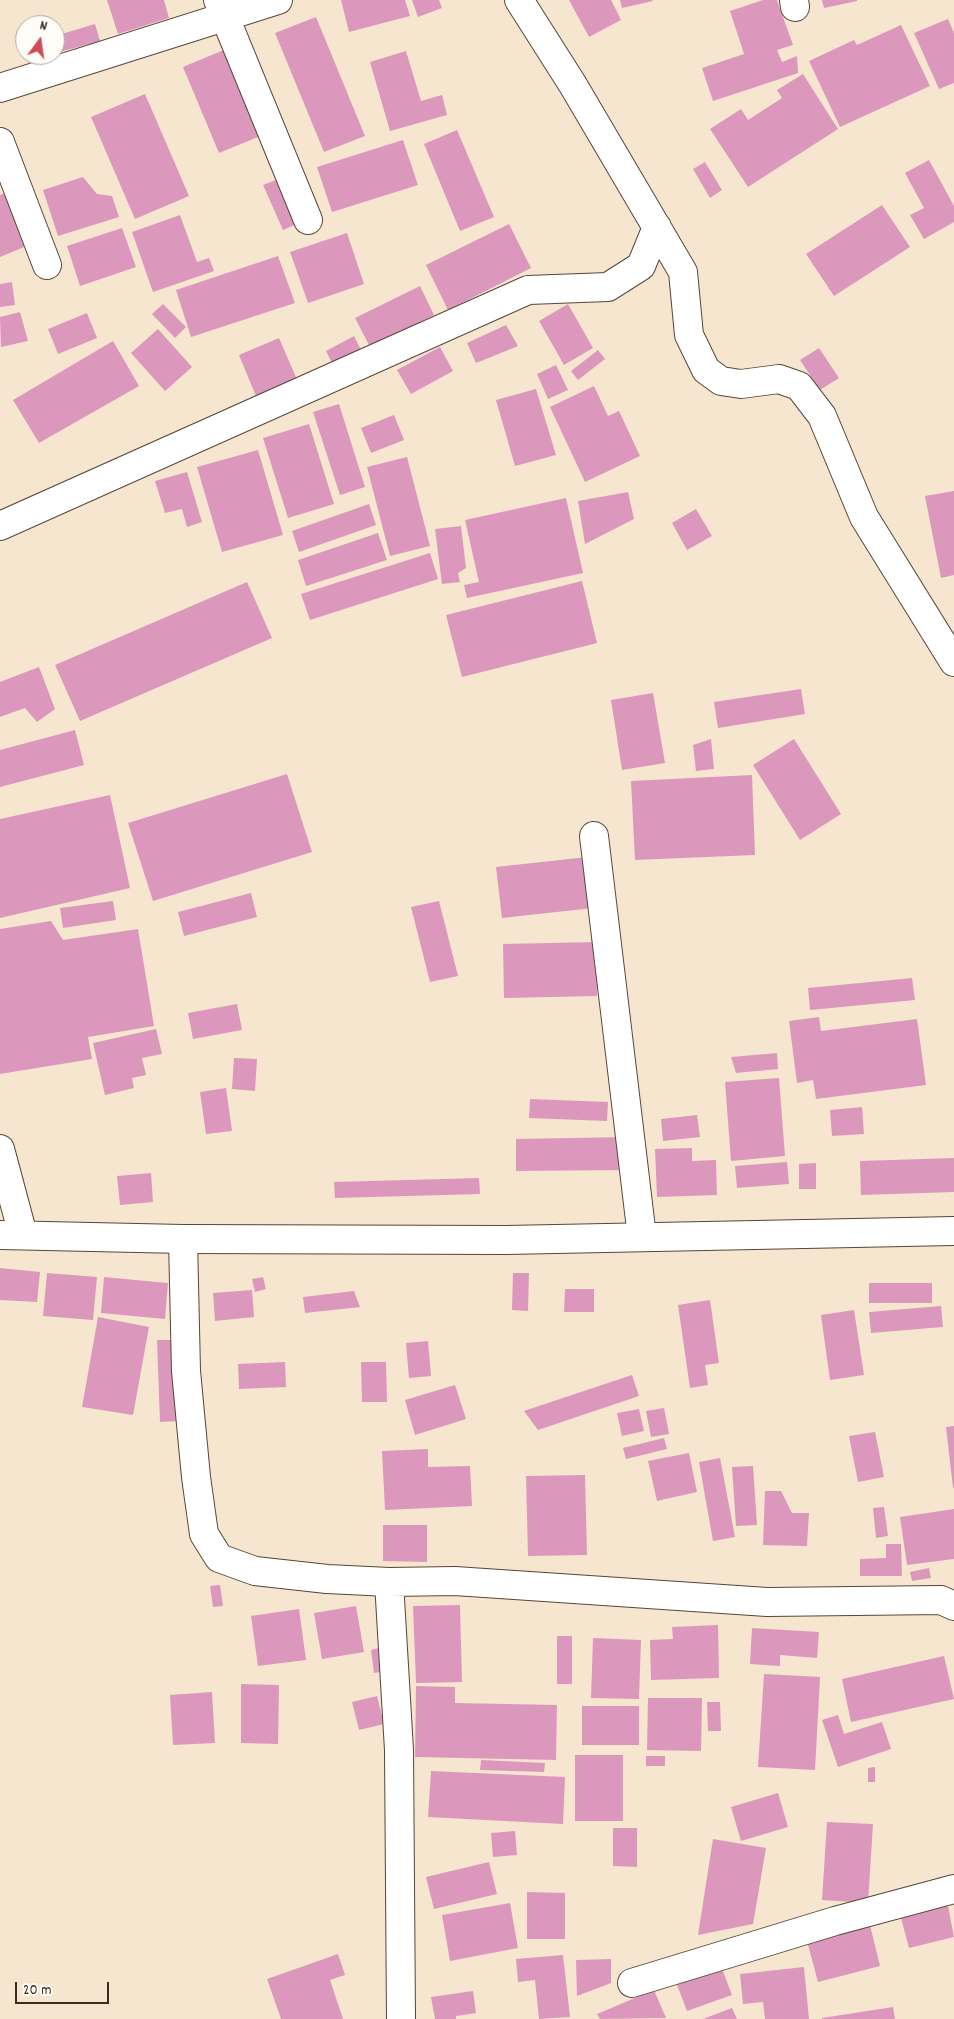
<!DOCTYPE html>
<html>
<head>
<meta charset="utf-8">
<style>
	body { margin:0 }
	#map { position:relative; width:954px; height:2019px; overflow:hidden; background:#f6e6cf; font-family:Dekko,sans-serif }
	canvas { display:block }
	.north { position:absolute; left:15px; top:15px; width:50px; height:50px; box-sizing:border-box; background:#fdfcf7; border:1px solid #afa8a0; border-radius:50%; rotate:14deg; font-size:14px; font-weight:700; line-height:20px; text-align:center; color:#3b2a1e }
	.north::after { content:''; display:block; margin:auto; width:18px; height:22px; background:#d1495b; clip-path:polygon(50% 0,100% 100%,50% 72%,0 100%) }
	.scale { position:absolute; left:15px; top:1982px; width:94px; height:22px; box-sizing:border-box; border:2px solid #3b2a1e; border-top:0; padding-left:6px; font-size:15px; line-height:18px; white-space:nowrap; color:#3b2a1e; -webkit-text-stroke:4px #fdfcf7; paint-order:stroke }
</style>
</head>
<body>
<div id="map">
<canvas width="954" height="2019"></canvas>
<div class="north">N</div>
<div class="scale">20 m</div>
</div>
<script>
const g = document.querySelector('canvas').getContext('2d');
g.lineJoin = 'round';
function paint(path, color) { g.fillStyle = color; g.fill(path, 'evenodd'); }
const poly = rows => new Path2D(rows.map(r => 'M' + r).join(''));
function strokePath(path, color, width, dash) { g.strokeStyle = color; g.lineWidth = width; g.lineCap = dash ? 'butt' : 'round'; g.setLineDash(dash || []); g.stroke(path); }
const building = poly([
	[107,0,164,0,169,18,118,34],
	[341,0,405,0,410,16,349,32],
	[412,0,439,0,442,8,418,17],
	[569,0,611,0,621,20,589,37],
	[620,0,652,0,653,1,622,8],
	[763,0,777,0,793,45,777,50,782,62,797,56,798,73,713,101,702,68,744,54,730,11],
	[822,0,857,0,857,1,824,8],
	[316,17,365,136,324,152,275,33],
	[948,19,954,33,954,83,939,89,914,33],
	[95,24,100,41,56,53,55,36],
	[901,25,930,86,840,127,809,61,854,40,857,45],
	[226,49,263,135,219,153,183,67],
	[406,51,421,101,442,95,447,115,390,131,370,62],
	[803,74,838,129,748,187,710,129,741,109,748,120,782,98,777,90],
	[145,94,189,196,135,219,91,117],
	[457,130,494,217,460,231,424,144],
	[403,140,418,185,332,212,317,167],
	[929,160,954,206,954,222,924,239,910,215,924,208,905,173],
	[705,162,722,190,710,198,693,169],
	[83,177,97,194,112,196,119,217,58,236,43,190],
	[281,178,301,222,283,230,263,185],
	[5,193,29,245,0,257,0,195],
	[882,205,910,247,834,296,806,254],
	[180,215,197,262,209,258,214,271,153,292,132,232],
	[509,224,531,268,448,310,426,265],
	[122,228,136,267,80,286,67,246],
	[347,233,364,284,308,303,290,252],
	[278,256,295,303,191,337,176,290],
	[12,282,15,305,0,307,0,284],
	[420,286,434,315,370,347,355,318],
	[163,304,186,327,175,338,152,314],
	[568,304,593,348,564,365,539,321],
	[20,312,28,341,1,347,0,317],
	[87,313,97,338,58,354,48,329],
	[506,325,518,346,476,363,467,343],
	[158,329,192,367,165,391,131,353],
	[354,336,362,352,334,367,326,351],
	[279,338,299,384,258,401,239,355],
	[113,341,139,386,39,443,13,400],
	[440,347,453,371,411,394,397,370],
	[819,348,839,378,820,390,800,360],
	[598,350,605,359,578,380,571,371],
	[556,365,568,390,548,399,537,374],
	[594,386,608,416,619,411,640,456,585,482,550,407],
	[536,389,556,455,515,466,496,400],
	[339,404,365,487,340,495,313,412],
	[394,415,404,440,371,453,361,428],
	[309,424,334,504,288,518,263,438],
	[258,450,283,535,222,552,197,467],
	[407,457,430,546,390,556,367,467],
	[187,472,202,522,187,527,182,509,165,513,155,481],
	[954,491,954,575,941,578,925,496],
	[628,492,634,519,585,544,578,501],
	[566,498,583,573,467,598,464,585,479,582,465,520],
	[369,504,376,525,299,552,292,531],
	[696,509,712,536,687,550,672,523],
	[461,526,466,568,458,573,460,582,442,584,435,529],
	[378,533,387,560,306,586,298,560],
	[430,553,438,579,310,620,301,594],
	[582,581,597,643,462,677,446,615],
	[247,582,272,638,80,721,55,665],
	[39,667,55,709,37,722,25,708,0,717,0,682],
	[801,689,805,714,718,728,714,702],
	[653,693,665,763,622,770,611,700],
	[75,730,84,765,0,787,0,750],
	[711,739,714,769,696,771,693,745],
	[794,739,841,814,800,840,753,765],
	[287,774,312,852,153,901,128,823],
	[752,775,755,855,635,860,631,781],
	[110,795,130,888,0,918,0,819],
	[587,857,593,908,502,918,496,867],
	[251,893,257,917,184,936,178,912],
	[113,901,116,920,63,928,60,908],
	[439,901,458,976,430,982,411,907],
	[51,921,63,940,138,929,154,1026,88,1037,92,1059,0,1074,0,929],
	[596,942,597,996,504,998,503,944],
	[912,978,915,1000,810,1010,808,988],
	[237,1004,242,1030,193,1039,188,1013],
	[819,1017,821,1031,917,1019,926,1085,816,1099,813,1080,797,1083,789,1021],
	[156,1029,162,1054,142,1058,146,1075,132,1078,134,1088,105,1095,93,1043],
	[777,1053,778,1069,736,1073,731,1057],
	[234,1058,257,1059,255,1091,232,1089],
	[779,1078,785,1156,731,1161,725,1082],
	[226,1088,232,1131,206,1134,200,1092],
	[530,1099,608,1102,607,1121,529,1118],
	[862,1107,864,1134,832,1136,830,1110],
	[697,1115,700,1137,663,1141,661,1119],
	[628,1137,628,1170,516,1171,516,1139],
	[692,1148,692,1161,716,1160,717,1195,657,1197,655,1149],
	[954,1158,954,1192,861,1195,860,1161],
	[787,1162,789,1184,737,1188,735,1166],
	[816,1163,816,1189,799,1189,799,1164],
	[151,1173,153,1202,120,1205,117,1176],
	[479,1178,480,1194,335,1198,334,1182],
	[0,1268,40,1272,37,1302,0,1300],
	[47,1273,97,1277,93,1320,43,1316],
	[513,1273,529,1273,528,1311,512,1310],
	[104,1277,168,1283,165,1319,101,1313],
	[263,1277,266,1289,255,1292,252,1279],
	[869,1283,932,1283,932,1303,869,1303],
	[565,1289,594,1289,594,1312,564,1312],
	[252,1290,254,1317,215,1321,213,1293],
	[354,1291,360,1307,305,1313,303,1297],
	[710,1300,719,1363,705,1365,708,1385,690,1388,678,1305],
	[941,1306,943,1327,871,1333,869,1312],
	[854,1310,864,1375,830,1380,821,1315],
	[98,1317,149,1327,133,1415,82,1407],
	[157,1340,178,1340,180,1421,160,1422],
	[428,1341,431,1376,409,1378,406,1343],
	[285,1362,286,1387,239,1389,238,1364],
	[361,1362,386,1362,387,1402,362,1402],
	[632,1375,639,1396,538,1430,524,1411],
	[455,1385,466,1419,415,1435,405,1400],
	[664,1408,669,1434,651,1437,646,1411],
	[639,1409,644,1431,622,1436,617,1413],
	[954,1426,954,1488,953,1488,946,1427],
	[875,1432,884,1477,858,1482,849,1436],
	[664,1438,667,1449,626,1459,623,1448],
	[428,1449,428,1467,470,1466,472,1506,385,1510,382,1451],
	[689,1453,697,1492,657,1501,648,1461],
	[720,1458,735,1537,713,1541,699,1462],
	[753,1466,757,1525,736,1526,732,1467],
	[585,1475,587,1555,528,1556,526,1476],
	[765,1491,781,1491,792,1513,809,1513,807,1546,763,1545],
	[884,1507,888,1536,876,1538,873,1508],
	[954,1509,954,1559,907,1565,900,1517],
	[383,1525,427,1525,427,1562,383,1561],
	[886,1544,901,1544,902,1576,860,1576,860,1559,886,1558],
	[929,1568,931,1578,912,1581,910,1572],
	[220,1585,223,1606,213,1607,210,1586],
	[460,1605,462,1682,416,1683,413,1606],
	[356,1606,364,1652,322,1659,314,1613],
	[299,1609,306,1660,258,1666,251,1616],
	[718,1625,719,1678,651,1680,650,1640,673,1639,672,1627],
	[752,1628,819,1632,817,1658,780,1655,780,1666,750,1664],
	[557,1636,572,1636,572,1684,557,1684],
	[593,1638,641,1640,639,1699,591,1698],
	[383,1647,387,1671,374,1673,371,1650],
	[944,1656,954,1699,851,1722,842,1679],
	[764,1674,820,1677,815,1770,758,1767],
	[241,1684,279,1685,278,1744,241,1743],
	[416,1686,455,1687,455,1703,557,1705,556,1760,415,1757],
	[212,1692,215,1743,173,1745,170,1695],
	[377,1696,384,1724,359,1730,352,1702],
	[648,1698,702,1698,701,1751,647,1750],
	[707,1702,720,1702,721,1731,708,1731],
	[582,1706,639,1706,639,1745,582,1745],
	[838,1715,844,1734,882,1722,891,1749,838,1767,822,1720],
	[575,1755,623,1755,623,1821,575,1821],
	[646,1756,665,1756,665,1766,646,1766],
	[481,1760,545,1763,544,1772,480,1770],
	[875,1767,875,1782,868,1782,868,1768],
	[431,1771,565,1777,563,1824,428,1817],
	[778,1793,788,1827,741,1841,731,1807],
	[827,1822,873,1824,868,1903,822,1900],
	[613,1828,637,1828,637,1867,613,1866],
	[515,1831,517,1855,493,1857,491,1833],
	[713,1839,766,1848,753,1924,698,1935],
	[489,1862,497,1894,434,1909,426,1877],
	[527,1892,565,1893,565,1939,527,1939],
	[510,1903,518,1948,450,1961,442,1915],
	[948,1906,954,1937,909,1948,901,1918],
	[870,1925,880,1966,818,1982,807,1941],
	[338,1954,345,1975,330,1980,343,2019,281,2019,267,1979],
	[563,1955,570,2017,539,2019,535,1980,518,1982,516,1959],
	[611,1959,611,1983,577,1996,576,1960],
	[721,1966,732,1995,687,2011,676,1982],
	[804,1967,809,2019,765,2019,763,2002,743,2004,740,1974],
	[654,1990,666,2018,600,2019,597,2014],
	[473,1991,476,2013,456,2016,456,2019,435,2019,431,1997],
	[893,2007,895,2019,822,2019,822,2018],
	[732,2008,737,2019,703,2019]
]);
const street = poly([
	[218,0,308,220],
	[519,0,573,85,683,272,689,335,706,370,721,381,741,384,779,379,799,386,822,416,864,517,954,662],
	[794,0,795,7],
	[0,88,278,0],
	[0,142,47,265],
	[0,526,528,290,608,287,641,266,657,227],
	[594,836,642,1237],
	[0,1149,23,1235],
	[183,1239,186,1371,196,1477,204,1534,219,1558,255,1571,327,1579,389,1582,455,1581,767,1602,941,1600,954,1606],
	[389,1582,399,1750,401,2019],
	[632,1983,835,1921,954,1889]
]);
const secondary = poly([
	[0,1235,183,1239,506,1240,954,1231]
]);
paint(building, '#dc98bc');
strokePath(street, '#574639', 30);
strokePath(secondary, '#574639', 30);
strokePath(street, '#fff', 28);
strokePath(secondary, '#fff', 28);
</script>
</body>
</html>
